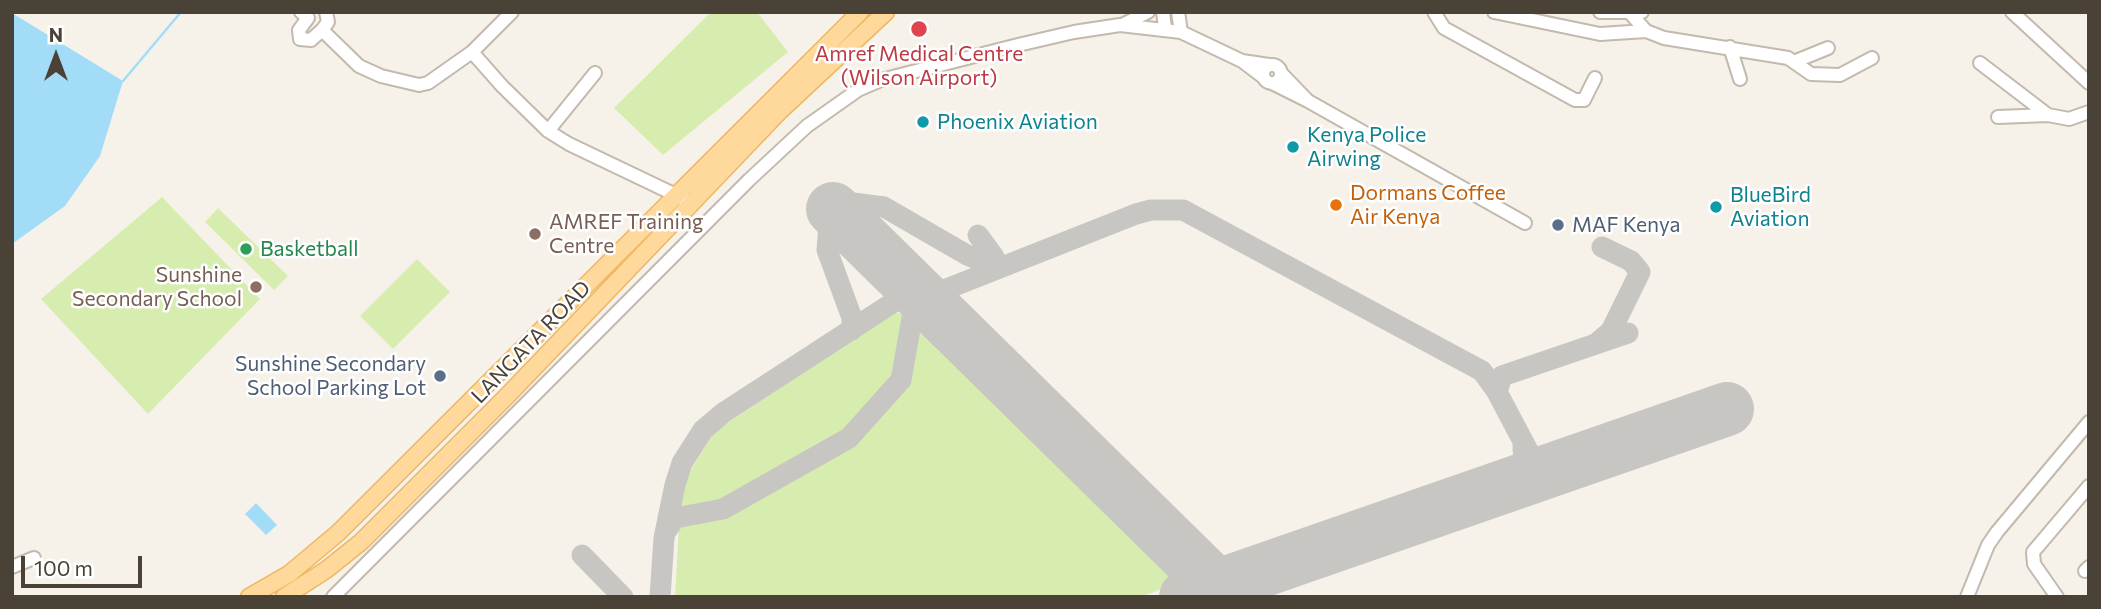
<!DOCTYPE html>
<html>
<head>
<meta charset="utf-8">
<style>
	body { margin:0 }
	#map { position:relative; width:2101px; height:609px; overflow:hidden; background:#f6f2ea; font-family:Commissioner,sans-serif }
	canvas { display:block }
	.frame { position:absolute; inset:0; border:14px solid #4b4237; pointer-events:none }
	.north { position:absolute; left:21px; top:21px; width:70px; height:70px; -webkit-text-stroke:5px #fff; paint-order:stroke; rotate:0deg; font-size:19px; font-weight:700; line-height:28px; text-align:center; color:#4b4237 }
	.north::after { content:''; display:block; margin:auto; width:24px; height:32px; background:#4b4237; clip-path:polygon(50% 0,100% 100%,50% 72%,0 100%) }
	.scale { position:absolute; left:21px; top:556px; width:121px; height:32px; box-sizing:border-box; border:4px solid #4b4237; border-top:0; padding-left:9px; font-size:21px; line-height:24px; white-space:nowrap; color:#4b4237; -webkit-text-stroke:5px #fff; paint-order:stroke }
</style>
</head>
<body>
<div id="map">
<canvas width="2101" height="609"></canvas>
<div class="frame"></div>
<div class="north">N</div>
<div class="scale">100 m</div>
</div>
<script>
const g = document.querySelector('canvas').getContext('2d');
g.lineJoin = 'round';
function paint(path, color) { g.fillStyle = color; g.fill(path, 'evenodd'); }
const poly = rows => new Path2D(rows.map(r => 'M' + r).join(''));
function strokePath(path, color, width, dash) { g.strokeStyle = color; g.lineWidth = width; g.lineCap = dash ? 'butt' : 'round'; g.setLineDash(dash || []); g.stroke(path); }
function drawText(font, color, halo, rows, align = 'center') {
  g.font = font + ' Commissioner,sans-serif'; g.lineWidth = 5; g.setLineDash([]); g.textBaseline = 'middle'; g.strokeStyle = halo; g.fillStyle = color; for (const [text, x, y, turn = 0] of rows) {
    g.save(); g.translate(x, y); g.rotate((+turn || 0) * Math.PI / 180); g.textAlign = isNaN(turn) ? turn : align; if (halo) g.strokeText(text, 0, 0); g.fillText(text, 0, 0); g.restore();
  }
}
const green = poly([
	[711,12,757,12,788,52,663,155,614,108],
	[162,197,260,299,148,414,41,299],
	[218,208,288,276,274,290,205,222],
	[417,259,450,292,393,349,360,316],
	[894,313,908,313,917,317,1171,571,1172,585,1141,597,675,597,680,506,689,473,714,432]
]);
const water = poly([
	[12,13,123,81,100,156,65,206,12,244],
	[256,503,277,525,266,535,245,514]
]);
const stream = poly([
	[123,81,181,12]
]);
const taxiway = poly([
	[853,203,884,207,967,255,989,264,1006,265],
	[829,223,827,250,852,318,852,330],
	[978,235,994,257,994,264,987,272],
	[942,316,938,300,944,290,1136,214,1151,210,1183,210,1482,371,1497,392,1534,462,1540,469,1550,470],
	[1598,342,1611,331,1640,272,1631,261,1602,247],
	[1497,392,1502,376,1628,333],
	[1512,483,1524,466,1523,446],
	[665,533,675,518,723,509,849,438,901,380,915,301],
	[582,555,623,597],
	[660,597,664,538,675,485,682,463,703,430,723,413,900,298,915,301,942,316]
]);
const runway = poly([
	[833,209,1228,597],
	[1186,597,1727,409]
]);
const minor = poly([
	[301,12,308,18,299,30,300,39,311,40,322,30,359,66,381,76,419,85,428,83,472,52],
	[512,12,472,52,502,86,548,131,569,144,682,198],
	[1163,12,1165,28],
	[1178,12,1181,32],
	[1434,12,1444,28,1575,100,1584,100,1595,78],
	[1494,12,1600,34,1646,31],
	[1600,12,1642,12],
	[2012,12,2089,83],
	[1631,14,1646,31,1664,38,1788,58,1811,74,1840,75,1872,58],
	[1124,24,1148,12],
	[322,30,328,22,326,12],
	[1730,47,1740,79],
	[1796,61,1828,48],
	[1980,63,2048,115],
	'1263 74a9 9 0 1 1 18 0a9 9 0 1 1-18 0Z',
	[1263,77,1242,61,1269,65],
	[1272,83,1308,101,1281,73],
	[1308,101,1525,223],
	[1998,117,2048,115,2069,119,2089,112],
	[548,131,595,73],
	[12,567,34,558],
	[2085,571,2089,567],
	[333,597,749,180,807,126,858,90,881,80,1018,45,1074,32,1120,25,1181,32,1242,61],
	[1967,597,1988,545,1997,532,2089,422],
	[2057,597,2034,564,2033,552,2089,486]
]);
const major = poly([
	[249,597,289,574,338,533,860,12],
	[284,597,326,570,361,542,507,396,780,111,886,12]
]);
const markers = [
	[919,29,9,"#e0444e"],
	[923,122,7,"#0f9aa8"],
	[1293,147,7,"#0f9aa8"],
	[1336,205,7,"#e8710a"],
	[1716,207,7,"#0f9aa8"],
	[1558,225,7,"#5c6f8a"],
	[535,234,7,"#8d6e63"],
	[246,249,7,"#2e9e5b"],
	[256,287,7,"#8d6e63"],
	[440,376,7,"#5c6f8a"]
];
const healthNames = [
	["Amref Medical Centre",919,54],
	["(Wilson Airport)",919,78]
];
const cultureNames = [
	["Phoenix Aviation",937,122],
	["Kenya Police",1307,135],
	["Airwing",1307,159],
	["BlueBird",1730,195],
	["Aviation",1730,219]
];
const foodNames = [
	["Dormans Coffee",1350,193],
	["Air Kenya",1350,217]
];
const educationNames = [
	["AMREF Training",549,222],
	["Centre",549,246],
	["Sunshine",242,275,"right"],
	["Secondary School",242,299,"right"]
];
const serviceNames = [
	["MAF Kenya",1572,225],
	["Sunshine Secondary",426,364,"right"],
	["School Parking Lot",426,388,"right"]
];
const leisureNames = [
	["Basketball",260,249]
];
const streetNames = [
	["LANGATA ROAD",531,342,-46]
];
paint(green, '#d7edb0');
paint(water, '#a3dcf7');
strokePath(stream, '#a3dcf7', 2.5);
strokePath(taxiway, '#c8c6c2', 21);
strokePath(runway, '#c8c6c2', 54);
strokePath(minor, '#c3b9ac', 16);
strokePath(major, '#eeb761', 19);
strokePath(minor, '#fff', 12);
strokePath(major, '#ffd99b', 16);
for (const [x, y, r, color] of markers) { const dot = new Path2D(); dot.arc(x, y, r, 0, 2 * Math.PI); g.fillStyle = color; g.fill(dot); strokePath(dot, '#fff', 2.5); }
drawText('21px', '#be3a42', '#fff', healthNames);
drawText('21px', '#0d838f', '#fff', cultureNames, 'left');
drawText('21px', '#c56008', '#fff', foodNames, 'left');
drawText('21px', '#785e54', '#fff', educationNames, 'left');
drawText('21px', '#4e5e75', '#fff', serviceNames, 'left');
drawText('21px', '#27864d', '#fff', leisureNames, 'left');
drawText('21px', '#4b4237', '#fff', streetNames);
</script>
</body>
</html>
